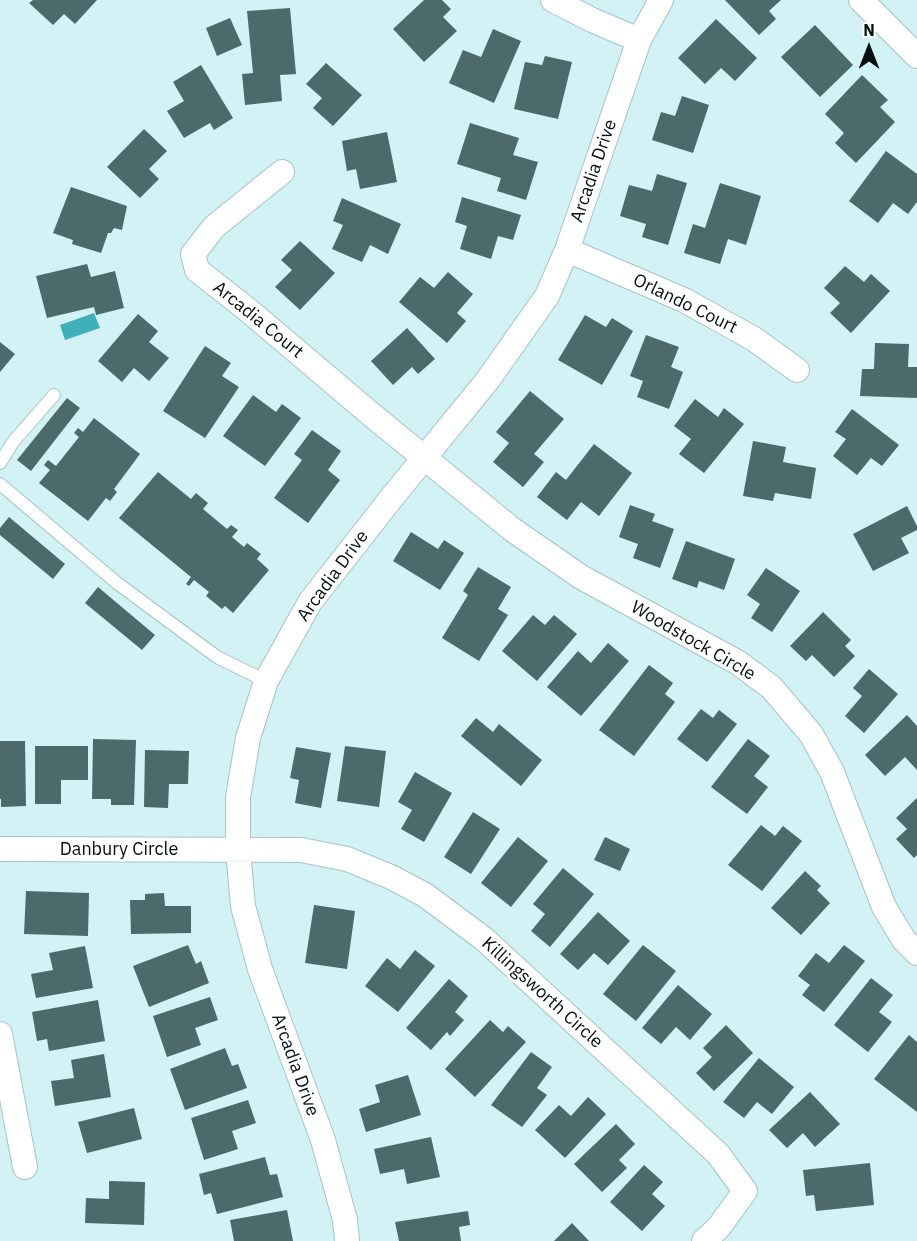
<!DOCTYPE html>
<html>
<head>
<meta charset="utf-8">
<style>
	body { margin:0 }
	#map { position:relative; width:917px; height:1241px; overflow:hidden; background:#d2f2f5; font-family:"IBM Plex Sans",sans-serif }
	canvas { display:block }
	.north { position:absolute; left:839px; top:18px; width:60px; height:60px; -webkit-text-stroke:4px #fff; paint-order:stroke; rotate:0deg; font-size:16px; font-weight:700; line-height:24px; text-align:center; color:#040e0f }
	.north::after { content:''; display:block; margin:auto; width:21px; height:27px; background:#040e0f; clip-path:polygon(50% 0,100% 100%,50% 72%,0 100%) }
</style>
</head>
<body>
<div id="map">
<canvas width="917" height="1241"></canvas>
<div class="north">N</div>
</div>
<script>
const g = document.querySelector('canvas').getContext('2d');
g.lineJoin = 'round';
function paint(path, color) { g.fillStyle = color; g.fill(path, 'evenodd'); }
const poly = rows => new Path2D(rows.map(r => 'M' + r).join(''));
function strokePath(path, color, width, dash) { g.strokeStyle = color; g.lineWidth = width; g.lineCap = dash ? 'butt' : 'round'; g.setLineDash(dash || []); g.stroke(path); }
function drawText(font, color, halo, rows, align = 'center') {
  g.font = font + ' "IBM Plex Sans",sans-serif'; g.lineWidth = 6; g.setLineDash([]); g.textBaseline = 'middle'; g.strokeStyle = halo; g.fillStyle = color; for (const [text, x, y, turn = 0] of rows) {
    g.save(); g.translate(x, y); g.rotate((+turn || 0) * Math.PI / 180); g.textAlign = isNaN(turn) ? turn : align; if (halo) g.strokeText(text, 0, 0); g.fillText(text, 0, 0); g.restore();
  }
}
const water = poly([
	[94,313,100,328,65,340,60,325]
]);
const building = poly([
	[33,0,97,0,75,24,64,14,53,25,29,3],
	[424,0,442,0,451,9,443,17,457,31,424,62,393,29],
	[725,0,781,0,769,11,776,19,759,35],
	[290,8,296,74,280,75,282,101,245,105,242,74,253,73,247,11],
	[230,18,242,45,217,56,206,28],
	[716,19,757,58,735,81,721,68,705,84,678,58],
	[815,25,853,65,820,97,781,57],
	[493,29,521,41,494,103,449,83,463,50,481,57],
	[545,56,572,62,558,119,514,109,525,62,542,65],
	[326,63,362,95,333,126,313,108,322,98,306,84],
	[201,65,233,118,214,130,210,123,184,138,167,111,184,101,173,82],
	[862,75,888,100,880,107,895,122,856,163,835,143,844,133,825,114],
	[682,96,709,105,693,153,652,140,661,112,675,116],
	[470,123,519,138,513,155,538,162,526,200,497,191,501,178,457,164],
	[144,129,167,151,149,169,159,179,140,198,107,167],
	[387,132,397,182,360,189,356,169,347,171,342,141],
	[886,151,917,174,917,202,908,214,893,203,878,223,849,201],
	[657,174,687,183,668,245,642,237,646,224,620,216,629,185,652,191],
	[720,183,761,196,746,245,728,239,720,264,684,253,693,224,705,228],
	[71,187,127,206,122,230,114,228,111,233,108,233,101,253,72,244,73,240,53,233],
	[462,197,521,215,513,240,498,236,491,259,460,249,467,226,455,222],
	[342,198,401,224,388,254,370,245,362,262,332,249,343,225,333,221],
	[300,241,335,273,300,310,275,287,292,270,281,260],
	[87,264,91,277,115,271,124,308,96,315,94,307,47,318,36,276],
	[845,266,864,282,871,274,890,291,851,333,830,313,840,303,824,288],
	[448,272,473,294,457,313,466,321,447,343,399,302,420,277,434,288],
	[138,314,158,331,149,342,169,358,149,381,134,368,122,382,98,361],
	[585,315,606,327,612,318,633,331,602,385,558,360],
	[407,328,435,359,418,374,412,367,393,385,371,361],
	[646,335,679,347,671,367,683,372,669,409,637,397,643,381,630,376],
	[0,342,15,354,0,372],
	[875,343,909,344,908,367,917,367,917,398,860,396,862,369,874,369],
	[205,346,231,363,222,376,239,387,205,438,163,411],
	[530,391,564,419,534,454,544,462,523,487,493,462,509,443,496,432],
	[253,395,276,412,282,404,301,418,265,466,223,436],
	[67,398,80,408,31,471,17,460],
	[695,399,718,417,724,408,744,424,704,473,679,454,691,439,674,426],
	[852,409,899,445,882,466,871,458,857,475,833,456,846,439,835,432],
	[94,418,140,454,114,489,117,492,110,501,106,498,88,521,39,483,50,470,44,465,48,460,56,466,79,437,74,433,78,428,83,432],
	[312,430,341,451,328,470,340,480,308,523,274,498,302,460,294,454],
	[753,441,786,447,783,462,816,468,811,499,775,493,773,501,743,496],
	[594,444,632,473,599,516,581,502,567,520,537,497,556,472,566,480],
	[158,472,191,499,196,493,208,503,203,509,227,529,231,525,238,530,232,537,244,547,247,543,261,554,257,559,269,570,233,613,225,606,222,609,206,596,209,592,194,580,189,586,186,584,191,577,119,518],
	[630,505,655,514,652,521,674,529,660,568,633,558,638,544,619,537],
	[907,506,917,526,917,530,901,538,909,553,873,571,853,534],
	[9,517,65,564,53,579,0,535,0,528],
	[411,532,438,549,444,540,464,553,440,590,393,561],
	[686,541,735,559,724,590,699,581,697,588,672,579],
	[478,567,511,587,498,609,508,615,479,661,442,638,468,595,463,591],
	[766,568,800,591,772,632,751,618,760,604,747,595],
	[98,587,155,635,142,650,85,603],
	[823,612,851,640,845,646,855,656,834,677,812,655,806,661,790,646],
	[533,615,545,625,554,615,577,634,537,681,502,651],
	[608,643,629,661,581,716,547,687,578,651,591,663],
	[649,665,673,683,665,694,675,702,634,756,599,730],
	[869,669,898,694,864,733,845,716,862,696,853,688],
	[701,709,713,718,719,710,737,724,707,762,677,739],
	[907,715,917,726,917,770,905,757,885,776,865,755],
	[476,718,493,732,499,724,542,760,521,786,461,736],
	[93,739,136,740,134,805,111,805,111,799,92,799],
	[748,739,770,756,754,776,768,787,747,814,711,787],
	[0,741,25,741,26,806,1,807,1,799,0,799],
	[35,746,88,746,88,780,61,780,61,804,35,804],
	[345,746,386,751,379,807,337,801],
	[296,747,331,753,321,808,295,803,299,780,290,778],
	[145,750,189,751,188,784,169,784,168,808,144,807],
	[415,772,452,793,424,842,401,829,412,810,398,802],
	[917,798,917,855,914,858,896,839,907,829,896,818],
	[473,812,500,829,471,874,444,857],
	[761,825,775,836,783,826,802,841,762,891,728,865],
	[518,837,548,861,511,907,481,883],
	[605,837,630,849,620,871,594,860],
	[563,868,594,894,550,947,531,931,545,914,533,904],
	[805,871,821,886,817,890,830,903,801,935,771,908],
	[26,891,89,893,88,936,24,934],
	[164,893,165,906,191,906,191,933,131,934,130,900,145,900,145,894],
	[314,905,355,911,347,969,305,963],
	[598,912,630,941,608,965,594,953,578,970,560,954],
	[188,945,196,964,201,961,209,983,149,1007,133,966],
	[643,945,676,971,636,1021,603,994],
	[844,945,865,961,824,1012,802,995,810,985,798,976,816,953,829,963],
	[85,946,93,988,36,998,31,974,53,970,49,953],
	[415,950,435,966,398,1012,365,986,387,958,400,969],
	[871,978,893,995,879,1012,892,1022,868,1052,834,1025],
	[449,979,468,996,455,1012,464,1020,450,1036,447,1032,431,1050,406,1028],
	[678,985,712,1014,690,1040,676,1027,661,1044,642,1028],
	[210,997,218,1020,195,1028,201,1045,167,1057,153,1016],
	[98,1000,105,1041,49,1051,47,1039,37,1041,32,1012],
	[490,1020,503,1032,508,1026,526,1042,475,1097,445,1069],
	[726,1025,753,1053,714,1091,696,1073,712,1057,703,1048],
	[909,1035,917,1042,917,1112,874,1079],
	[225,1048,232,1066,238,1064,247,1088,185,1110,170,1069],
	[531,1052,552,1067,537,1088,547,1095,522,1127,491,1105],
	[104,1054,111,1097,55,1106,51,1081,74,1078,71,1060],
	[759,1058,794,1087,772,1114,757,1102,744,1118,723,1102],
	[408,1075,421,1115,366,1132,359,1109,380,1102,375,1085],
	[810,1092,840,1124,815,1147,803,1133,787,1148,769,1130],
	[588,1097,606,1114,565,1158,535,1130,559,1105,571,1116],
	[248,1100,256,1123,232,1131,238,1149,204,1160,191,1118],
	[134,1108,142,1139,87,1153,78,1122],
	[616,1124,635,1144,619,1160,627,1168,602,1192,574,1164],
	[431,1137,440,1177,407,1184,404,1169,380,1174,374,1149],
	[265,1157,270,1175,277,1174,283,1197,217,1214,211,1193,204,1195,199,1174],
	[870,1163,874,1205,816,1211,814,1195,806,1196,803,1170],
	[644,1165,663,1182,652,1194,665,1206,642,1231,610,1202],
	[109,1181,145,1182,144,1225,85,1223,86,1198,109,1199],
	[287,1210,293,1241,234,1241,230,1220],
	[468,1211,470,1225,459,1227,461,1241,399,1241,395,1222],
	[572,1223,589,1241,554,1241]
]);
const lane = poly([
	[0,463,13,442,54,395],
	[0,484,117,583,217,657,266,681]
]);
const street = poly([
	[553,0,592,20,639,40],
	[861,0,917,56],
	[282,172,214,227,193,254,197,270,248,310,373,416,513,530,581,577,737,662,771,687,811,734,832,772,884,907,904,940,917,953],
	[567,250,684,300,754,339,797,370],
	[0,849,301,850,347,859,391,877,425,895,484,939,718,1154,745,1191,719,1227,704,1241],
	[0,1034,25,1167],
	[347,1241,345,1220,323,1140,260,969,243,906,238,850,238,797,248,738,266,681,310,602,393,496,487,381,547,296,567,250,639,40,661,0]
]);
const streetNames = [
	["Arcadia Drive",594,171,-71],
	["Orlando Court",685,304,26],
	["Arcadia Court",258,320,39],
	["Arcadia Drive",333,576,-54],
	["Woodstock Circle",693,641,30],
	["Danbury Circle",119,850],
	["Killingsworth Circle",542,993,42],
	["Arcadia Drive",295,1065,70]
];
paint(water, '#3fafb9');
paint(building, '#4c696c');
strokePath(lane, '#a5c4c7', 14);
strokePath(street, '#a5c4c7', 26);
strokePath(lane, '#fff', 12);
strokePath(street, '#fff', 24);
drawText('18px', '#040e0f', '#fff', streetNames);
</script>
</body>
</html>
